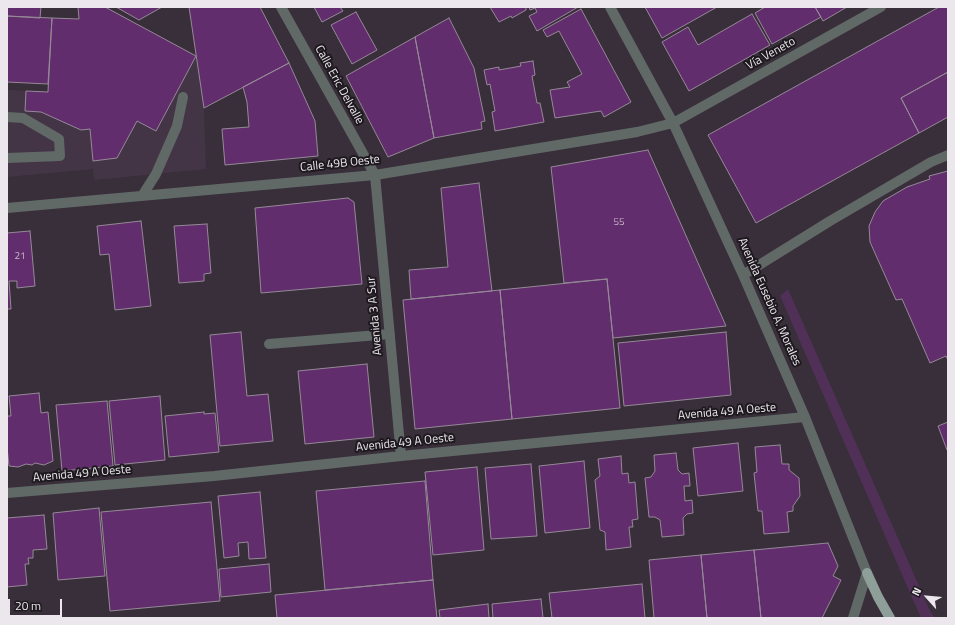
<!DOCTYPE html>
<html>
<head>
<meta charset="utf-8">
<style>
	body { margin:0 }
	#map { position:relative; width:955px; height:625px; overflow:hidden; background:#382f3a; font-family:"Titillium Web",sans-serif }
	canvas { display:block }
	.frame { position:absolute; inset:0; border:8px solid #ece6ed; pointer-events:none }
	.north { position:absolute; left:907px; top:577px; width:40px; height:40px; -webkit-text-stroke:3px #1d191e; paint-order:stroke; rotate:297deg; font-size:11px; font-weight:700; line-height:16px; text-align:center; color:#ece6ed }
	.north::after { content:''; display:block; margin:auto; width:14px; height:18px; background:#ece6ed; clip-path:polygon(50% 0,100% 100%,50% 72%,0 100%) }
	.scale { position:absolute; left:8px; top:599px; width:54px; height:18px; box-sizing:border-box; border:2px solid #ece6ed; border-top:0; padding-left:5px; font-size:12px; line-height:14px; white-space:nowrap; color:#ece6ed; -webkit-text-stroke:3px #1d191e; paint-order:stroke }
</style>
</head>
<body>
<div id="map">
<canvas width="955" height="625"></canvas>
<div class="frame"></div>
<div class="north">N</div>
<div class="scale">20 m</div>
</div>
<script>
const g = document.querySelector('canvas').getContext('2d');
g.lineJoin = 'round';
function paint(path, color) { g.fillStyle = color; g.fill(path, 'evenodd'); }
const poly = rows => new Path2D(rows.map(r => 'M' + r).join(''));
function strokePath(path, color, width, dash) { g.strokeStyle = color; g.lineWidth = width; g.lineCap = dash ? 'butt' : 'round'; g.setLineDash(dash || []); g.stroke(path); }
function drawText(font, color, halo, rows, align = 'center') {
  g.font = font + ' "Titillium Web",sans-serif'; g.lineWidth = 4; g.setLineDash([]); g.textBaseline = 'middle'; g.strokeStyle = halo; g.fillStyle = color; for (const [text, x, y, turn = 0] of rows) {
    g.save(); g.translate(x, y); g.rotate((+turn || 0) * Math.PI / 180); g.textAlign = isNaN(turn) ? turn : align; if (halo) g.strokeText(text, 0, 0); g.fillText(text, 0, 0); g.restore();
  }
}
const built = poly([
	[78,7,105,7,196,56,204,108,206,169,94,180,93,169,7,177,7,90,47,92,52,18,79,19]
]);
const green = poly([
	[788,289,931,613,936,618,921,618,780,296]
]);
const building = poly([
	[7,7,41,7,40,18,7,16,7,7],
	[78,7,105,7,196,56,156,131,137,121,117,158,93,161,90,129,81,130,41,112,25,111,26,91,48,92,52,18,79,19,78,7],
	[116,7,162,7,139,20,116,7],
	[189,7,260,7,289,63,204,108,189,7],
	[314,7,340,7,343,11,322,22,314,7],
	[490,7,526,7,526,10,512,18,511,16,499,22,490,7],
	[529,7,578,7,537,31,529,16,537,12,535,8,530,10,529,7],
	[645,7,717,7,662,38,645,7],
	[765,7,815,7,821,17,772,44,755,13,765,7],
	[815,7,847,7,823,21,815,7],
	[939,7,948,7,948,72,901,98,919,133,756,223,708,135,939,7],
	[581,9,631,102,604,117,601,111,555,118,550,90,570,87,567,82,582,74,559,31,547,37,543,30,581,9],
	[356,12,377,50,352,64,331,25,356,12],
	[752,14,770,45,689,91,662,42,688,27,698,45,752,14],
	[7,16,52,18,48,84,7,82,7,16],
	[449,18,474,68,485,121,481,122,482,129,434,138,415,37,449,18],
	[415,37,434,138,388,157,346,76,415,37],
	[533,61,535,75,532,76,537,103,540,103,544,122,495,131,492,112,495,111,490,84,487,85,484,70,499,67,499,70,521,66,520,63,533,61],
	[289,63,315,121,318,156,225,165,222,129,249,127,247,102,243,87,289,63],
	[948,72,948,117,919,133,901,98,948,72],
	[648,150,726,326,613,338,607,279,564,283,551,167,648,150],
	[948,171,948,360,946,356,930,363,902,299,896,300,870,242,869,226,875,212,883,201,907,187,930,179,929,176,948,171],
	[479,183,492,291,411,299,409,270,448,267,441,188,479,183],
	[348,198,354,202,362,284,261,293,255,208,348,198],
	[141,221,151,306,115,310,109,254,100,255,97,226,141,221],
	[207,224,211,273,204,274,204,281,179,283,174,226,207,224],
	[30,231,35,286,17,288,17,281,9,281,11,309,7,309,7,233,30,231],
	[607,279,620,408,512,419,500,290,607,279],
	[500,290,512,419,415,429,403,300,500,290],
	[241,332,247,396,268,394,273,441,220,446,210,335,241,332],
	[726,332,731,395,624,406,618,343,726,332],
	[367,364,374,437,305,444,298,371,367,364],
	[39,393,41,413,48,412,53,461,44,465,35,463,32,465,26,464,18,467,9,466,7,447,7,416,11,416,9,396,39,393],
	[160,396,165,460,115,465,109,401,160,396],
	[107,401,113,466,62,471,56,405,107,401],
	[204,412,204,414,215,413,219,452,169,457,165,416,204,412],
	[948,422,948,450,947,450,938,426,948,422],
	[738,443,743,491,698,496,693,448,738,443],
	[780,445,782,464,789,464,789,470,799,478,800,496,793,506,793,511,787,512,789,532,764,534,762,511,758,511,754,473,757,472,755,447,780,445],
	[676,453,678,470,682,474,689,473,690,486,684,486,685,501,692,500,693,513,687,514,683,518,684,535,662,537,660,520,655,517,649,517,645,478,651,477,655,471,654,455,676,453],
	[621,456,622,474,628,473,629,483,635,482,638,519,632,520,633,527,629,527,631,547,606,550,605,532,600,530,595,480,600,476,598,459,621,456],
	[584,461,590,528,545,533,539,466,584,461],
	[531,464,537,536,491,539,485,468,531,464],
	[477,467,484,550,433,555,425,472,477,467],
	[425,481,433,580,325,590,316,491,425,481],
	[260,492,266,558,249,559,248,542,238,543,239,556,224,558,218,496,260,492],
	[211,502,220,601,110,611,101,512,211,502],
	[99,508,105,576,58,580,53,513,99,508],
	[44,515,47,549,33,550,33,558,28,558,29,564,25,564,27,585,7,587,7,518,44,515],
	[828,543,838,566,833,576,841,580,822,618,761,618,754,550,828,543],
	[754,550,761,618,707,618,701,555,754,550],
	[701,555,707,618,654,618,649,560,701,555],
	[269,564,271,592,221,597,219,569,269,564],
	[433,580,437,618,277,618,275,595,433,580],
	[642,584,645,618,552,618,549,593,642,584],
	[541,599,543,618,493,618,492,604,541,599],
	[488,604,489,618,440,618,439,610,488,604]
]);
const minor = poly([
	[281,7,375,175,401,456],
	[610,7,673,123,743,275,805,417,867,573,853,618],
	[7,117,23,118,59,139,60,156,7,158],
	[142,196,156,174,177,126,183,97],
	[7,208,375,175,637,132,673,123,881,7],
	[743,275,830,221,931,162,948,155],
	[269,344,390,334],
	[7,493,214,476,401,456,805,417]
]);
const major = poly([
	[867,573,878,597,890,618]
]);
const numberNames = [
	["55",619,223],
	["21",20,257]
];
const streetNames = [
	["Vía Veneto",771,54,-29],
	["Calle Eric Delvalle",339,85,61],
	["Calle 49B Oeste",340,164,-6],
	["Avenida Eusebio A. Morales",769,302,66],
	["Avenida 3 A Sur",375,316,-95],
	["Avenida 49 A Oeste",727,412,-5],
	["Avenida 49 A Oeste",405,443,-6],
	["Avenida 49 A Oeste",82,474,-5]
];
paint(built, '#433546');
paint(green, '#503057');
paint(building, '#622d6c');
strokePath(building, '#958997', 1);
strokePath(minor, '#616966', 10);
strokePath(major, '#8e9e99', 10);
drawText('10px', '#cab8cd', null, numberNames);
drawText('12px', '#ece6ed', '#1d191e', streetNames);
</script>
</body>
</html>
